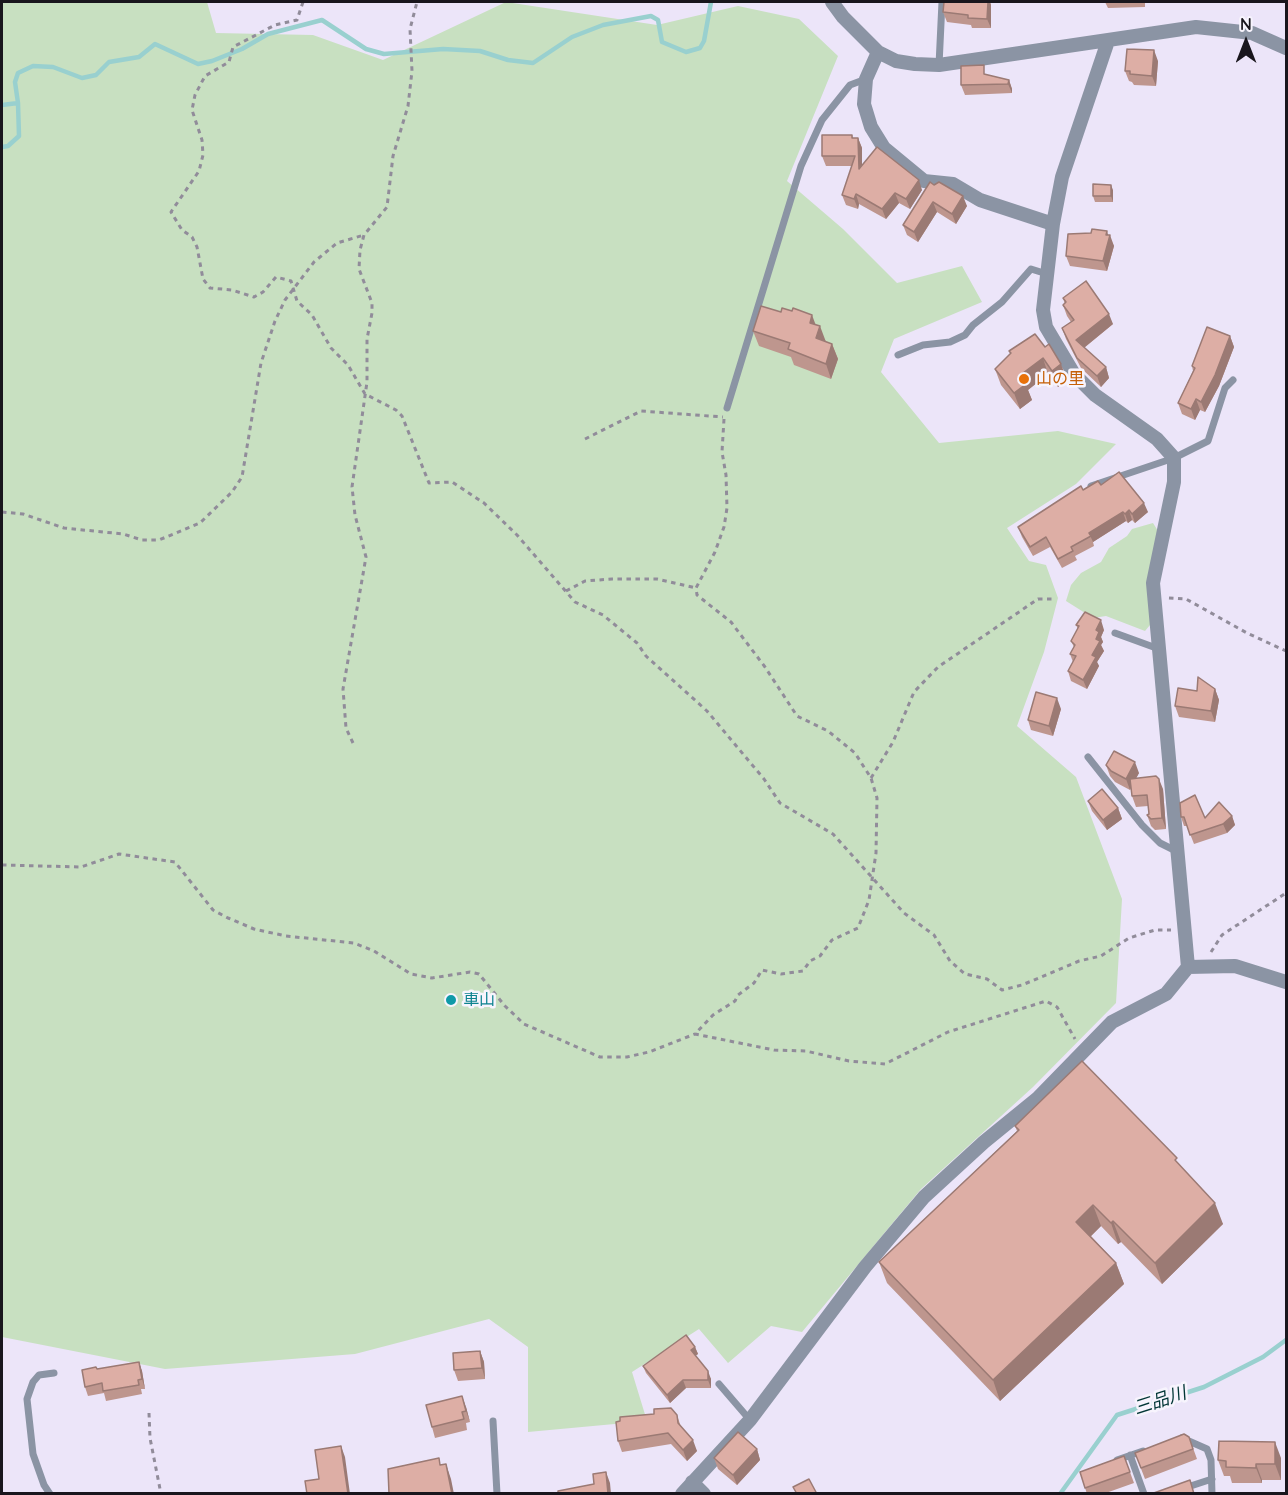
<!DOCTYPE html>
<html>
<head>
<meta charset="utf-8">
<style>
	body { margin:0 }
	#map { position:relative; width:1288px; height:1495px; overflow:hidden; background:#ece5f9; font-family:Quicksand,sans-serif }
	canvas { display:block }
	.frame { position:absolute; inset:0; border:3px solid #19161d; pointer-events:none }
	.north { position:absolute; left:1216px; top:12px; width:60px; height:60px; -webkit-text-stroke:4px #f7f4fd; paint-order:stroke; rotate:0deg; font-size:16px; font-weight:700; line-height:24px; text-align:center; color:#19161d }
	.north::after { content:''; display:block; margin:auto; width:21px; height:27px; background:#19161d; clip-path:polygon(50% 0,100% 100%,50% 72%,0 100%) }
</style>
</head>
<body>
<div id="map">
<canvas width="1288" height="1495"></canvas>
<div class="frame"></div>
<div class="north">N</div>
</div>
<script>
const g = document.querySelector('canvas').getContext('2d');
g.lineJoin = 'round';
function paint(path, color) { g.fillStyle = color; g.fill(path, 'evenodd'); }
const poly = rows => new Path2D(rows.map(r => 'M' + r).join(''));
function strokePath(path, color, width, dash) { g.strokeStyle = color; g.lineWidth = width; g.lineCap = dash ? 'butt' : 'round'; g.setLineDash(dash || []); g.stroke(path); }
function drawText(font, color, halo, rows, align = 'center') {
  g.font = font + ' Quicksand,"Noto Sans JP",sans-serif'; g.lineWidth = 5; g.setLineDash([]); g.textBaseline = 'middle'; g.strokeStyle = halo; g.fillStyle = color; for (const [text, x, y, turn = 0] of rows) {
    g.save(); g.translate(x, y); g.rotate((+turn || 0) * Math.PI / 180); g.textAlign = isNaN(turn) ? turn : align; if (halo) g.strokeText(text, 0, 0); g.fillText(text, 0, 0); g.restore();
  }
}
const green = poly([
	[2,2,207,2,216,33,313,35,383,60,506,2,657,25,738,6,799,19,838,56,787,181,843,229,897,283,962,266,982,302,894,339,881,372,939,443,1058,431,1116,444,1076,484,1007,528,1029,561,1046,565,1058,598,1044,652,1017,726,1076,777,1122,899,1116,1003,1033,1087,921,1189,802,1332,771,1326,728,1363,699,1329,632,1372,647,1421,528,1432,528,1347,489,1319,355,1354,165,1369,2,1337],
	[1153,523,1158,531,1147,588,1153,611,1150,625,1145,631,1106,616,1093,618,1066,601,1071,585,1081,573,1101,562,1109,548,1127,536,1132,529]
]);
const stream = poly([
	[2,105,18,103,15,82,18,73,33,66,53,67,82,78,96,75,109,62,139,57,155,44,198,64,212,61,242,49,268,34,322,20,366,49,384,54,443,49,480,51,508,60,533,63,572,37,603,25,651,16,658,20,662,42,686,52,700,48,704,41,711,2],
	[2,147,8,146,19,136,18,103],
	[1060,1494,1117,1415,1204,1387,1263,1357,1286,1340]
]);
const path = poly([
	[303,2,297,20,275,25,233,47,229,62,205,76,195,95,192,110,202,140,203,155,199,171,171,212,182,230,192,237,197,247,203,279,210,288,232,290,254,297,263,292,276,277,291,281,297,301,312,315,331,348,348,365,365,394,396,410,402,416,429,483,452,482,484,503,517,535,575,602,603,615,637,643,646,656,707,711,764,779,780,803,833,834,904,913,934,935,950,961,965,974,987,979,1002,990,1022,985,1079,961,1101,956,1129,938,1155,930,1171,930],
	[724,419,722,452,726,475,727,508,724,527,715,552,696,588,697,595,731,622,765,667,797,716,828,731,855,753,871,778,877,798,876,853,869,900,858,928,832,940,820,956,810,961,803,971,781,974,762,970,754,983,738,995,735,1001,713,1015,695,1034,774,1050,806,1051,849,1061,885,1064,948,1032,1046,1001,1057,1007,1075,1039],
	[585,439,641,411,723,417],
	[2,512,23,514,64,528,123,534,142,540,159,540,200,523,232,492,242,477,261,363,275,321,285,300,314,262,337,243,364,235],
	[566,591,585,581,612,579,657,579,696,588],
	[1169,598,1186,599,1247,633,1286,651],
	[353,743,346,728,343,689,366,557,355,515,352,487,367,382,367,339,372,313,372,303,359,269,360,250,364,235,387,207,393,156,408,106,412,71,410,29,417,2],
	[871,778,893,742,914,692,938,667,1038,599,1053,599],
	[2,865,81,867,119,854,175,862,213,910,228,918,254,929,286,936,354,943,374,951,411,974,432,978,470,972,479,974,505,1006,524,1024,600,1057,627,1057,649,1052,695,1034],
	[1211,952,1222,935,1286,893],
	[149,1413,150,1438,161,1494]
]);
const lane = poly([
	[939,65,942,2],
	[898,355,923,345,950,342,965,335,973,325,1002,302,1031,269,1047,274],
	[727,408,801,166,822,120,850,85,866,79],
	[1091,486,1174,458,1208,441,1225,388,1233,380],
	[1115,633,1159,649],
	[1088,757,1142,825,1160,843,1178,852],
	[719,1384,750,1420],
	[493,1421,497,1494],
	[1182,1438,1207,1449,1211,1460,1212,1494],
	[1130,1455,1144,1494],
	[1117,1460,1143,1451],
	[50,1494,44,1485,33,1454,27,1399,33,1382,39,1375,54,1373],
	[1166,1494,1212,1479]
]);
const street = poly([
	[832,2,843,17,878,52,896,61,915,64,939,65,1196,27,1252,33,1286,48],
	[878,52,866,79,864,104,871,127,884,148,924,181,953,184,980,200,1053,224],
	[1188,967,1235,966,1286,982],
	[692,1482,704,1494],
	[682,1494,750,1420,865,1267,924,1197,984,1142,1038,1098,1112,1022,1166,994,1188,967,1153,583,1174,482,1174,458,1157,439,1095,395,1074,374,1046,327,1043,310,1053,224,1062,177,1108,41]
]);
const wall = poly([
	[944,2,990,2,991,5,991,28,972,28,971,25,947,22,943,12],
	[1105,2,1145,2,1145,7,1108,8],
	[1158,61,1156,86,1134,85,1132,82,1129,81,1125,71],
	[987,75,1009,80,1012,89,1012,93,965,95,961,85],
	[852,135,853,138,858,138,862,148,862,165,922,190,910,209,899,203,886,219,859,204,858,209,846,205,842,195,852,166,826,166,822,156],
	[930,182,967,206,956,224,937,212,918,242,907,235,903,225],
	[1113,190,1113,202,1095,202,1093,196],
	[1108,235,1114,246,1107,271,1070,266,1066,256],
	[1063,298,1113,324,1084,348,1106,367,1109,378,1101,387,1081,368,1066,339,1062,328,1071,322,1067,316,1063,305,1065,304],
	[816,325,826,342,832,344,838,359,831,379,794,365,791,357,759,346,753,331],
	[1230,336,1234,347,1219,386,1205,412,1200,410,1195,420,1182,414,1178,403,1193,371,1192,366],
	[1045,347,1067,380,1058,387,1048,374,1028,390,1032,400,1020,409,1001,385,995,369,1010,354,1009,351],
	[1101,485,1148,512,1135,523,1132,520,1128,523,1126,521,1093,542,1094,546,1075,556,1077,560,1062,568,1050,547,1033,556,1022,537,1018,527,1083,490],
	[1076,625,1104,630,1101,637,1103,642,1101,645,1104,651,1097,662,1099,666,1087,689,1071,681,1068,671,1073,662,1070,654,1074,647,1071,641,1078,629],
	[1215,689,1219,700,1215,722,1179,717,1175,706,1197,691],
	[1061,709,1053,736,1031,730,1028,720],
	[1106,765,1139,773,1136,778,1163,789,1166,829,1155,830,1151,826,1147,815,1149,814,1148,806,1136,807,1132,796,1131,787,1130,790,1115,782,1110,776],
	[1088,801,1118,808,1122,819,1107,830,1092,811],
	[1232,816,1235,825,1227,833,1194,844,1187,826,1184,826,1181,817,1205,818],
	[1015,1126,1179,1165,1223,1224,1162,1284,1121,1242,1118,1244,1101,1226,1091,1236,1116,1263,1124,1284,1000,1401,887,1283,879,1262,1017,1131],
	[695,1347,698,1354,695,1356,711,1379,711,1388,686,1388,670,1403,646,1373,643,1366],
	[480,1351,484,1362,485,1379,458,1381,454,1370],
	[139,1362,142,1371,145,1389,141,1389,142,1394,106,1401,104,1393,88,1396,85,1387,97,1369],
	[466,1407,470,1422,466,1423,467,1430,435,1438,432,1427],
	[677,1415,681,1427,697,1451,687,1461,671,1444,622,1452,618,1441,620,1421],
	[1189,1437,1197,1459,1145,1479,1135,1453],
	[757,1449,760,1460,737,1485,718,1469,714,1458],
	[1124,1456,1134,1483,1103,1494,1087,1494,1080,1472],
	[1281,1458,1281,1480,1262,1480,1262,1483,1232,1483,1230,1476,1224,1476,1218,1460]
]);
const shadedWall = poly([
	[988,2,990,2,991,5,991,28,987,19],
	[1154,50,1158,61,1156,86,1152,76],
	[1009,80,1012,89,1012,93,1008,84],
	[858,138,862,148,862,179,859,169],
	[919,180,922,190,910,209,906,199],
	[1111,185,1113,190,1113,202,1111,196],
	[895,193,899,203,886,219,882,209],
	[856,194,859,204,858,209,854,199],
	[963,196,967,206,956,224,952,214],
	[933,202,937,212,918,242,914,232],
	[1107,231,1109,238,1110,235,1114,246,1107,271,1103,261],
	[1109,314,1113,324,1080,351,1076,340],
	[812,315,818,331,810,323],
	[820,326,826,342,816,338],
	[1230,336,1234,347,1219,386,1205,412,1201,402],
	[832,344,838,359,831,379,826,364],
	[1043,358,1048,374,1028,390,1032,400,1020,409,1014,393,1019,376],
	[1061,364,1067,380,1058,387,1052,371],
	[1106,367,1109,378,1101,387,1097,376],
	[1196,399,1200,410,1195,420,1191,409],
	[1144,503,1148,512,1135,523,1132,514],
	[1129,510,1132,520,1128,523,1125,514],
	[1123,512,1126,521,1093,542,1089,533],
	[1101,620,1104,630,1101,637,1103,642,1101,645,1104,651,1097,662,1099,666,1087,689,1083,680,1092,655,1096,639,1096,630],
	[1215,689,1219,700,1215,722,1211,711],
	[1057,698,1061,709,1053,736,1049,726],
	[1135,762,1139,773,1130,790,1126,779],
	[1159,779,1163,789,1166,829,1162,818],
	[1118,808,1122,819,1107,830,1103,820],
	[1232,816,1235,825,1227,833,1223,824],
	[1215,1203,1223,1224,1162,1284,1155,1263],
	[1093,1205,1101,1226,1084,1243,1076,1222],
	[1113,1221,1121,1242,1118,1244,1111,1223],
	[1116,1263,1124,1284,1000,1401,993,1380],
	[695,1347,698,1354,693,1357,691,1350],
	[480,1351,484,1362,485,1379,482,1368],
	[139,1362,142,1371,145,1389,142,1379],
	[708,1371,711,1379,711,1388,708,1380],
	[683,1380,686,1388,670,1403,667,1395],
	[462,1396,466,1407,470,1422,466,1411],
	[693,1440,697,1451,687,1461,683,1450],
	[1275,1442,1281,1458,1281,1480,1275,1464],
	[341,1446,345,1457,350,1494,348,1494],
	[757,1449,760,1460,737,1485,733,1475],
	[446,1464,451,1479,454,1494,452,1494],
	[1256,1464,1262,1480,1262,1483,1256,1468],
	[606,1472,610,1483,611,1494,608,1494]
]);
const building = poly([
	[944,2,988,2,987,19,968,18,968,15,943,12,944,2],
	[1127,49,1154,50,1152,76,1130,74,1130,71,1125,71,1127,49],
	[984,65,984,74,1009,80,1008,84,961,85,961,66,984,65],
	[822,135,852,135,852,138,858,138,859,169,877,147,919,180,906,199,895,193,882,209,856,194,854,199,842,195,855,156,822,156,822,135],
	[930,182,934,185,939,182,963,196,952,214,933,202,914,232,903,225,930,182],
	[1093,184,1111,185,1111,196,1093,196,1093,184],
	[1092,229,1107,231,1106,235,1110,235,1103,261,1066,256,1068,234,1091,233,1092,229],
	[1086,281,1109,314,1076,340,1106,367,1097,376,1077,358,1062,328,1074,320,1063,305,1066,302,1063,298,1086,281],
	[761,306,781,312,782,308,792,311,793,308,812,315,810,323,820,326,816,338,832,344,826,364,788,349,790,343,753,331,761,306],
	[1207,327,1230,336,1215,375,1201,402,1196,399,1191,409,1178,403,1195,368,1192,366,1207,327],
	[1035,334,1045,347,1049,344,1061,364,1052,371,1043,358,1019,376,1026,384,1014,393,995,369,1011,353,1009,351,1035,334],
	[1119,472,1144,503,1132,514,1129,510,1125,514,1123,512,1089,533,1091,536,1071,547,1073,551,1058,559,1046,537,1030,547,1018,527,1081,486,1083,490,1098,481,1101,485,1119,472],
	[1085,612,1101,620,1096,630,1099,632,1096,639,1100,641,1092,655,1096,657,1083,680,1068,671,1076,656,1070,654,1075,645,1071,641,1079,626,1076,625,1085,612],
	[1198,677,1215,689,1211,711,1175,706,1178,688,1197,691,1198,677],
	[1036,692,1057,698,1049,726,1028,720,1036,692],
	[1114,751,1135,762,1126,779,1111,771,1106,765,1114,751],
	[1156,776,1159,779,1162,818,1151,819,1147,815,1149,814,1147,795,1132,796,1130,779,1156,776],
	[1102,789,1118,808,1103,820,1088,801,1102,789],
	[1195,795,1205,818,1219,802,1232,816,1223,824,1190,835,1184,817,1181,817,1180,803,1195,795],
	[1082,1061,1177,1158,1175,1160,1215,1203,1155,1263,1113,1221,1111,1223,1093,1205,1076,1222,1116,1263,993,1380,879,1262,1019,1130,1015,1126,1082,1061],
	[686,1335,695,1347,691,1350,708,1371,708,1380,683,1380,667,1395,643,1366,686,1335],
	[480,1351,482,1368,454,1370,453,1353,480,1351],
	[139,1362,142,1379,138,1380,139,1385,103,1391,102,1383,85,1387,82,1370,96,1367,97,1369,139,1362],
	[462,1396,466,1411,462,1412,464,1419,432,1427,426,1405,462,1396],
	[671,1408,677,1415,678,1423,693,1440,683,1450,668,1433,618,1441,616,1422,620,1421,620,1417,654,1414,654,1409,671,1408],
	[738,1432,757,1449,733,1475,714,1458,738,1432],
	[1184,1434,1189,1437,1193,1449,1141,1468,1135,1453,1184,1434],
	[1219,1441,1275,1442,1275,1464,1256,1464,1256,1468,1226,1467,1226,1461,1218,1460,1219,1441],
	[341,1446,348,1494,307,1494,305,1481,319,1479,315,1450,341,1446],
	[1124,1456,1130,1472,1085,1488,1080,1472,1124,1456],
	[439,1458,440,1465,446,1464,452,1494,389,1494,388,1469,439,1458],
	[606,1472,608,1494,558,1494,558,1491,594,1484,593,1474,606,1472],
	[809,1479,817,1494,797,1494,793,1487,809,1479],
	[1190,1480,1194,1494,1151,1494,1190,1480]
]);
const markers = [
	[1024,379,6,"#e8710a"],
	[451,1000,6,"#0f9aa8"]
];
const foodNames = [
	["山の里",1036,379]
];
const cultureNames = [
	["車山",463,1000]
];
const waterNames = [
	["三品川",1160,1401,-18]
];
paint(green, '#c8e0c1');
strokePath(stream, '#99d0cf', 4.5);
strokePath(path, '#918c9a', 3, [4.5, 4.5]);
strokePath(lane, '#8b94a4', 7);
strokePath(street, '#8b94a4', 14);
paint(wall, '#be968e');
paint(shadedWall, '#9b7a74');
paint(building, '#ddaea5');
strokePath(building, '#9b7a74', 1.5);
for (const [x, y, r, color] of markers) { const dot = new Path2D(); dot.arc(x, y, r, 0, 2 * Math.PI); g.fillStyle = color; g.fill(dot); strokePath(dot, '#f7f4fd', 2); }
drawText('16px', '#c56008', '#f7f4fd', foodNames, 'left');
drawText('16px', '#0d838f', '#f7f4fd', cultureNames, 'left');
drawText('italic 18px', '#003535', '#f7f4fd', waterNames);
</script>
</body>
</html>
